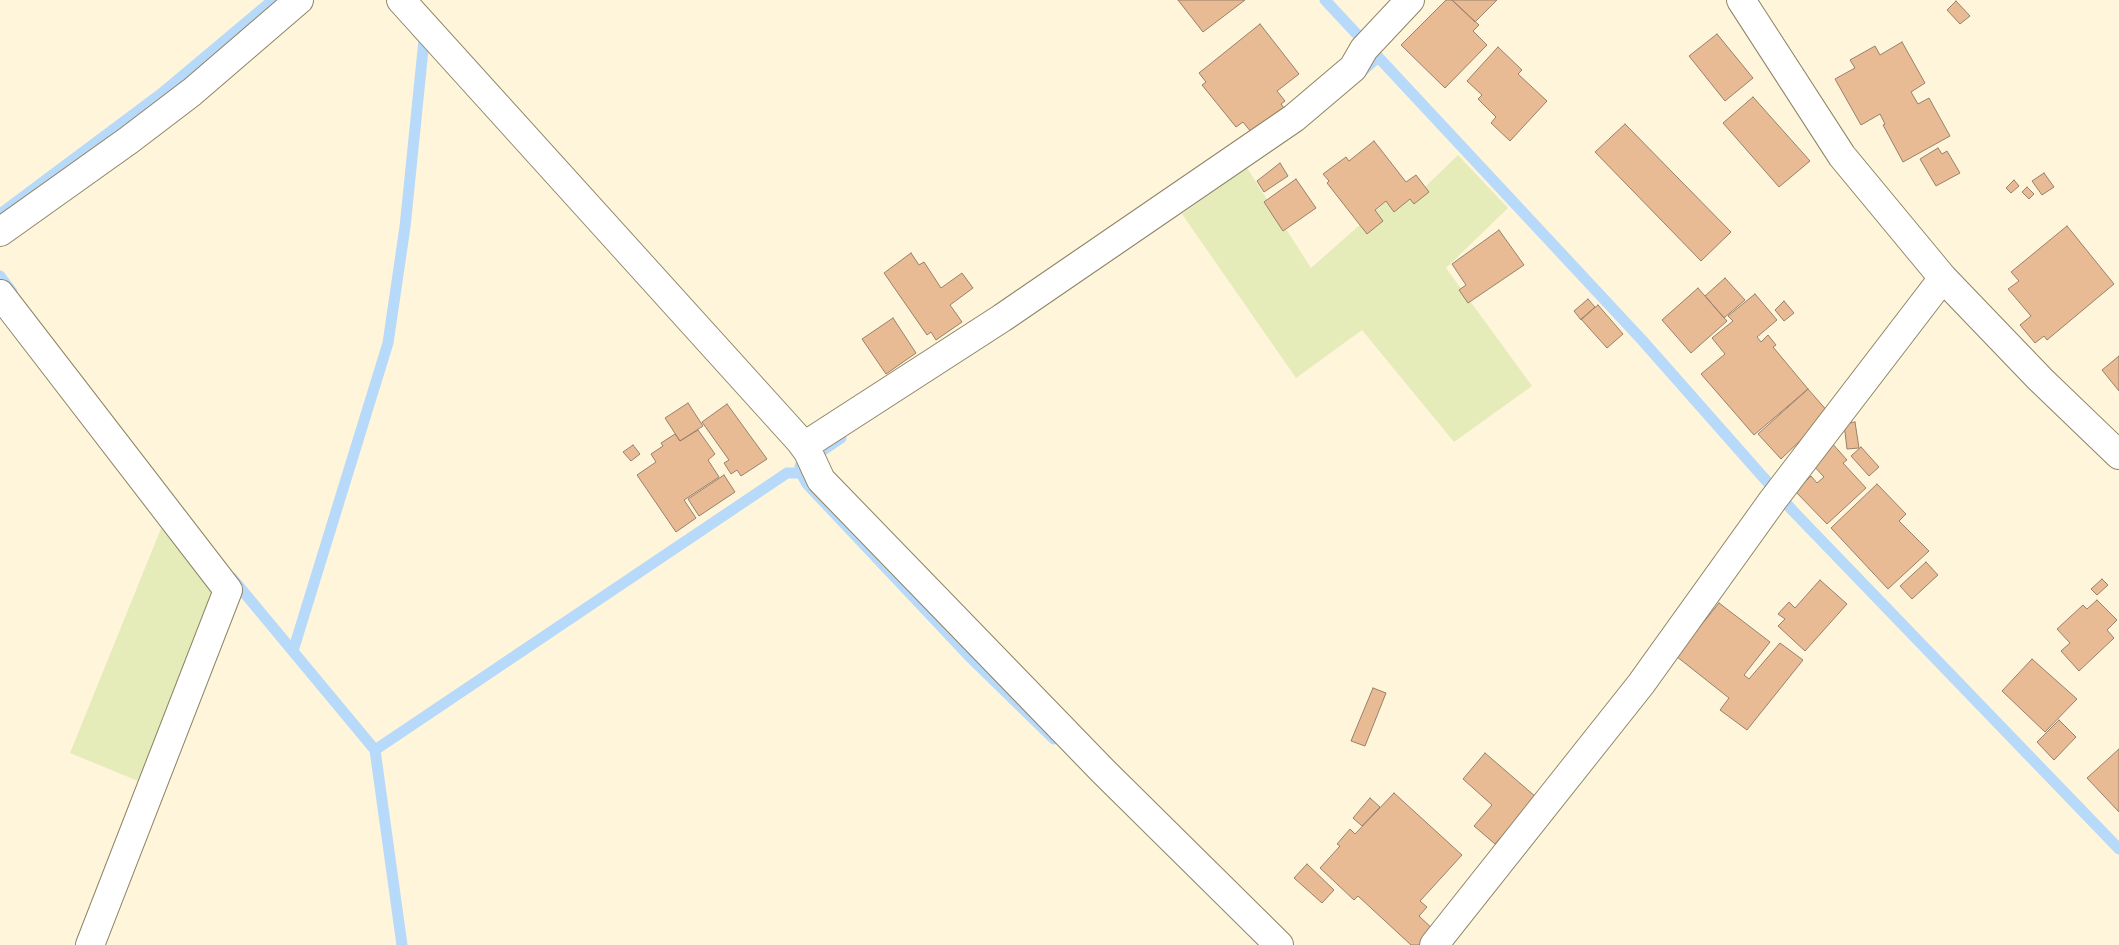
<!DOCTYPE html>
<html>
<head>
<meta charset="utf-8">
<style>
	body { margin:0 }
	canvas { display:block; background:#fef5db }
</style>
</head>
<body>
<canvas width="2119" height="945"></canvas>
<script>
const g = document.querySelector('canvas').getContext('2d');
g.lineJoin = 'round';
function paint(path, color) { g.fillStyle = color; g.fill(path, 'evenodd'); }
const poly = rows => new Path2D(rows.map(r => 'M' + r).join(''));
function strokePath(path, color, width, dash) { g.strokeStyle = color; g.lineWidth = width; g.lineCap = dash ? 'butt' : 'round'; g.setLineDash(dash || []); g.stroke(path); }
const green = poly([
	[1458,155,1508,208,1446,268,1532,386,1454,442,1362,330,1296,378,1182,214,1247,168,1311,268,1399,190,1424,188],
	[164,521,215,585,138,781,70,753]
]);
const stream = poly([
	[1325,0,1642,340,1793,511,2119,849],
	[1362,71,1378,57],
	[0,214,161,94,273,0],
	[0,276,12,292],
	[841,438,800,466,801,473,807,484,969,656,1054,739],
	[232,578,375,750,402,945],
	[293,651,388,343,405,227,424,40,417,32],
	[375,750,787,473,801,473]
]);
const building = poly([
	[1178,0,1245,0,1203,32,1178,0],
	[1446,0,1452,0,1479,25,1473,31,1487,45,1445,88,1401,45,1446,0],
	[1452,0,1497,0,1475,22,1452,0],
	[1956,1,1970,16,1960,24,1947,10,1956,1],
	[1260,24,1299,74,1277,91,1285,101,1281,104,1287,112,1255,137,1243,122,1236,127,1202,85,1206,82,1199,73,1260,24],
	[1717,34,1753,78,1725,101,1689,56,1717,34],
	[1902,42,1925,83,1911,92,1918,104,1929,98,1950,136,1903,162,1883,125,1885,124,1880,114,1861,125,1835,79,1855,68,1850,60,1875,46,1880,55,1902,42],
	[1498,47,1522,70,1518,74,1547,101,1510,141,1491,123,1496,117,1478,99,1482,95,1467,81,1498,47],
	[1753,97,1810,161,1779,187,1723,123,1753,97],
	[1625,124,1731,232,1701,261,1595,152,1625,124],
	[1374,141,1406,182,1416,175,1429,192,1414,204,1410,199,1394,212,1386,201,1375,210,1383,221,1367,234,1327,183,1329,181,1323,174,1346,157,1349,161,1374,141],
	[1938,148,1942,154,1947,151,1960,173,1936,186,1920,159,1938,148],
	[1280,163,1288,176,1264,192,1257,181,1280,163],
	[2044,173,2054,187,2042,195,2032,181,2044,173],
	[1296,179,1316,208,1283,231,1264,202,1296,179],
	[2014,180,2019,186,2011,193,2006,188,2014,180],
	[2027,187,2034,194,2029,199,2022,192,2027,187],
	[2067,226,2114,284,2047,340,2044,336,2035,343,2020,325,2031,316,2008,289,2019,281,2011,272,2067,226],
	[1499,230,1524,265,1468,303,1459,290,1466,285,1452,264,1499,230],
	[911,253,919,265,924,262,941,288,962,273,973,288,950,305,962,322,936,340,931,332,927,335,884,273,911,253],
	[1725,278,1745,300,1724,318,1705,296,1725,278],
	[1698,288,1727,321,1691,353,1662,320,1698,288],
	[1755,294,1777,320,1757,337,1761,342,1768,335,1776,345,1773,347,1808,389,1754,435,1701,374,1725,354,1712,338,1733,321,1728,316,1755,294],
	[1588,299,1595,307,1581,320,1574,311,1588,299],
	[1784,301,1794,313,1784,321,1775,310,1784,301],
	[1598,305,1623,334,1607,348,1581,319,1598,305],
	[893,318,916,353,886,374,862,339,893,318],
	[2119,356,2119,391,2102,370,2119,356],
	[1808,389,1829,413,1781,459,1758,434,1808,389],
	[688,403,703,426,680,441,665,418,688,403],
	[727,404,767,459,741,476,737,470,731,474,724,463,729,460,702,422,727,404],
	[1855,422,1859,448,1847,449,1844,424,1855,422],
	[698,430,715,454,708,460,719,477,684,500,696,518,676,532,637,475,656,462,651,454,663,446,661,443,675,434,680,441,698,430],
	[1830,441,1847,460,1843,463,1866,488,1827,524,1795,491,1811,476,1817,483,1824,477,1813,465,1830,441],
	[633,445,640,454,631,461,623,452,633,445],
	[1861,447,1879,467,1869,476,1851,456,1861,447],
	[724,475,735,492,699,516,688,499,724,475],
	[1877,484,1906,514,1899,521,1929,551,1888,589,1831,528,1877,484],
	[1926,562,1938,575,1912,599,1900,586,1926,562],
	[2102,579,2108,585,2097,595,2091,589,2102,579],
	[1820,580,1847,604,1805,651,1778,626,1785,619,1778,614,1789,602,1795,608,1820,580],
	[2097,600,2117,620,2107,630,2114,638,2079,671,2061,651,2070,643,2057,629,2083,605,2087,609,2097,600],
	[1719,603,1770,642,1744,675,1749,679,1780,643,1803,660,1747,730,1720,710,1729,698,1676,656,1719,603],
	[2032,659,2077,699,2045,732,2002,691,2032,659],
	[1373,688,1386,693,1365,746,1351,741,1373,688],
	[2059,720,2076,737,2054,760,2037,742,2059,720],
	[2119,749,2119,812,2087,778,2119,749],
	[1485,753,1536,797,1495,844,1474,826,1492,805,1463,779,1485,753],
	[1394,793,1462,855,1420,901,1427,907,1419,916,1435,931,1422,945,1411,945,1358,896,1354,900,1320,868,1340,846,1337,844,1350,829,1355,834,1394,793],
	[1370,798,1380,807,1362,826,1353,818,1370,798],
	[1307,864,1334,890,1322,903,1294,878,1307,864]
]);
const street = poly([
	[401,0,800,441,808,452,821,480,1103,771,1279,945],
	[1741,0,1842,156,1943,278,2040,379,2119,455],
	[0,232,129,140,192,92,299,0],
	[0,294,228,590,90,945],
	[804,446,1002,318,1294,118,1353,68,1364,49,1410,0],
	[1434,945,1641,684,1773,500,1943,278]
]);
paint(green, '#e6ecb9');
strokePath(stream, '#b7d9fa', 11);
paint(building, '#e8bb94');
strokePath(building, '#99806a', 1);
strokePath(street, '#8e8466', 30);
strokePath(street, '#fff', 28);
</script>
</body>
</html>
